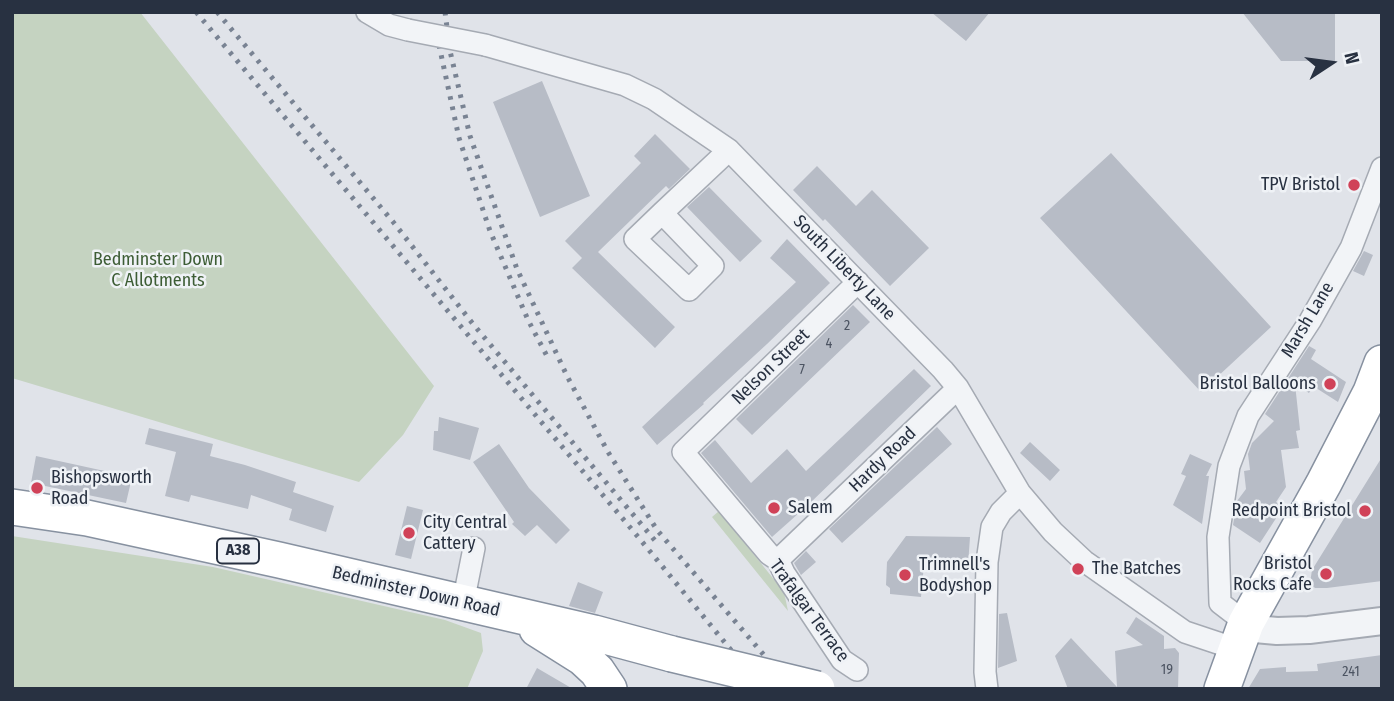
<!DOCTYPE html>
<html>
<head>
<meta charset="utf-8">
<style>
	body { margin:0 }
	#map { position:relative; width:1394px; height:701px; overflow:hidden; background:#e0e3e9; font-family:"Fira Sans Condensed",sans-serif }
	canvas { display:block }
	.frame { position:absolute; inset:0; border:14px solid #283141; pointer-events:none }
	.north { position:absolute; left:1296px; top:28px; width:70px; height:70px; -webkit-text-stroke:5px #eff2f6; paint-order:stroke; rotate:77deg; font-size:19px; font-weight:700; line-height:28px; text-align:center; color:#283141 }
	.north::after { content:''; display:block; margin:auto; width:24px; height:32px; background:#283141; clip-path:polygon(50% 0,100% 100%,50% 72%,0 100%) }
</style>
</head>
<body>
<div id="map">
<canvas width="1394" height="701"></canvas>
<div class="frame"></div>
<div class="north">N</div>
</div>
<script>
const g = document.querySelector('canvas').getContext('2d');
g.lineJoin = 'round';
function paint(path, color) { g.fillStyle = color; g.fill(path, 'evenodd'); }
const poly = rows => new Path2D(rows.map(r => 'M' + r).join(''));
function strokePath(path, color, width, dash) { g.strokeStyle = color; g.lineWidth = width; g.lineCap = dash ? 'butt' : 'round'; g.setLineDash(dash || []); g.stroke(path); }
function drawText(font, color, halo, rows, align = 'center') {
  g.font = font + ' "Fira Sans Condensed",sans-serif'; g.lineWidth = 5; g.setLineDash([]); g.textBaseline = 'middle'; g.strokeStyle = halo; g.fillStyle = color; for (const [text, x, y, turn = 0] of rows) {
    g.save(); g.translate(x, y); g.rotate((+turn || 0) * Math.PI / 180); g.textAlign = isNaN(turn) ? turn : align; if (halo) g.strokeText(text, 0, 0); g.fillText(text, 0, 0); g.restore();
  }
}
const green = poly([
	[12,12,140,12,434,386,403,435,359,482,12,378],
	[719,511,784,592,788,611,712,517],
	[12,536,213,567,445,620,481,633,483,651,467,689,12,689]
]);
const building = poly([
	[931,12,990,12,966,41],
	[1242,12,1335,12,1335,61,1281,61],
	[542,81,590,196,540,217,493,102],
	[655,134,690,169,669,189,666,186,598,252,675,327,655,348,572,268,582,258,565,241,641,163,634,156],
	[1111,153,1271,327,1201,392,1040,218],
	[817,166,856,206,872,190,929,248,890,286,825,219,823,221,793,190],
	[709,187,762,241,740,262,687,207],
	[787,239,830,283,767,344,703,403,704,404,657,445,642,427,796,282,770,258],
	[1364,251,1373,255,1364,276,1353,271],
	[853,305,870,322,752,435,736,419],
	[1309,346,1316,350,1311,359,1346,382,1338,402,1313,386,1309,393,1295,384,1300,430,1296,431,1299,448,1281,450,1286,487,1276,502,1284,506,1260,543,1233,525,1237,501,1246,489,1244,471,1250,470,1248,454,1252,443,1274,421,1265,414],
	[914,369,931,386,808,505,772,537,701,453,715,440,751,483,787,449,806,471],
	[439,417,479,428,470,460,433,450,434,431,438,431],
	[937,427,952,444,842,543,829,529],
	[149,428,213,444,210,456,245,465,296,482,293,492,334,506,326,532,289,520,292,509,251,495,248,509,191,495,189,502,165,496,176,452,145,444],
	[1030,442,1060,470,1050,481,1020,453],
	[499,444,529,488,570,530,556,544,537,525,525,536,512,524,514,522,473,462],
	[1190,454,1212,464,1206,476,1209,476,1202,524,1173,505,1186,476,1181,474],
	[36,456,132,477,126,503,31,483],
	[1382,457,1382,581,1327,588,1315,588,1310,583,1312,570],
	[407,506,423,510,411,559,395,555],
	[906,536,970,537,968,565,924,564,921,597,890,594,890,588,886,585,887,562],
	[806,551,816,562,801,575,794,563],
	[578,582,603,592,595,613,569,606],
	[1007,613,1017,661,998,668,999,614],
	[1136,617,1164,636,1164,649,1175,648,1179,653,1178,689,1068,689,1055,656,1071,638,1117,687,1115,651,1143,645,1126,633],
	[1382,655,1382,689,1248,689,1260,669,1286,667,1286,672,1318,671,1317,664],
	[537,668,573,689,526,689]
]);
const minor = poly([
	[367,12,389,25,408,30],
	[485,45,625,85,654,99,729,150,943,370,958,388,1020,493,1053,532,1084,561,1185,632,1236,649],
	[662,213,713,266,689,290,635,239,662,213,729,150],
	[778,560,958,388],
	[463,603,474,548],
	[1246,623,1220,603,1218,537,1229,466,1248,416,1310,321,1351,248,1382,168],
	[857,670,842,660,784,573,778,560,769,554,683,452,858,282],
	[987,689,985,672,987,562,992,527,1001,512,1020,493]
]);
const tertiary = poly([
	[1244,628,1277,631,1309,630,1382,621]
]);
const trunk = poly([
	[12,507,87,518,279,560,594,633,672,654],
	[537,629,583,658,597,671,609,689],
	[1222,689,1246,623,1324,483,1371,392,1382,363]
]);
const rail = poly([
	[196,12,639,538,763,689],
	[217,12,394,223,473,324,657,543],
	[445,12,450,51,470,136,517,269,567,376,608,452,657,530,793,689],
	[439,45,459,138,490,231,528,320,548,358]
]);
const minorBridge = poly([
	[408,30,485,45]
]);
const trunkBridge = poly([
	[672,654,817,689]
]);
const markers = [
	[1354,185,7,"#d04258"],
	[1330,384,7,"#d04258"],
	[37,488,7,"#d04258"],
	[774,508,7,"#d04258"],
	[1365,511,7,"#d04258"],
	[409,533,7,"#d04258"],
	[1078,569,7,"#d04258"],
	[1326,574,7,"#d04258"],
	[905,575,7,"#d04258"]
];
const numberNames = [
	["2",847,326],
	["4",829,344],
	["7",802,370],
	["19",1167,670],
	["241",1351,672]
];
const shields = [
	[238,551,42]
];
const shieldNames = [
	["A38",238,551]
];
const poiNames = [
	["TPV Bristol",1340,185,"right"],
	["Bristol Balloons",1316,384,"right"],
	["Bishopsworth",51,478],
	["Road",51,499],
	["Salem",788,508],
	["Redpoint Bristol",1351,511,"right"],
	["City Central",423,523],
	["Cattery",423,544],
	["Bristol",1312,564,"right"],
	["Rocks Cafe",1312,585,"right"],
	["Trimnell's",919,565],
	["Bodyshop",919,586],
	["The Batches",1092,569]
];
const parkNames = [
	["Bedminster Down",158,260],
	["C Allotments",158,281]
];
const streetNames = [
	["South Liberty Lane",844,268,46],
	["Marsh Lane",1308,320,-59],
	["Nelson Street",771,367,-44],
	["Hardy Road",883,460,-44],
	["Bedminster Down Road",416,592,13],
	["Trafalgar Terrace",809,611,54]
];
paint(green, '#c5d3c1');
paint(building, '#b7bcc6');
strokePath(minor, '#a5aab3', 24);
strokePath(tertiary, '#a5aab3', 30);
strokePath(trunk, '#8791a0', 38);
strokePath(minor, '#f2f4f7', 21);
strokePath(tertiary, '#f2f4f7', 26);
strokePath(trunk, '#fff', 35);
strokePath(rail, '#798393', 5, [3.5, 7]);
strokePath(minorBridge, '#a5aab3', 24, []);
strokePath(trunkBridge, '#8791a0', 38, []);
strokePath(minorBridge, '#f2f4f7', 21);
strokePath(trunkBridge, '#fff', 35);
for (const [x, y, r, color] of markers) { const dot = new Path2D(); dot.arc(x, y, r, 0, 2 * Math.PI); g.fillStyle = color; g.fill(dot); strokePath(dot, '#eff2f6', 2.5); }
drawText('14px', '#4c5462', null, numberNames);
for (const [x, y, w] of shields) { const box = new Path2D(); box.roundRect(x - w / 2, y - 12.5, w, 25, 5); g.fillStyle = '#eff2f6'; g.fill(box); strokePath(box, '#283141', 2); }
drawText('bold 16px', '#283141', null, shieldNames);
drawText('18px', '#283141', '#eff2f6', poiNames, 'left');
drawText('18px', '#3d5d35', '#eff2f6', parkNames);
drawText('18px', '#283141', '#eff2f6', streetNames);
</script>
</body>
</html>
